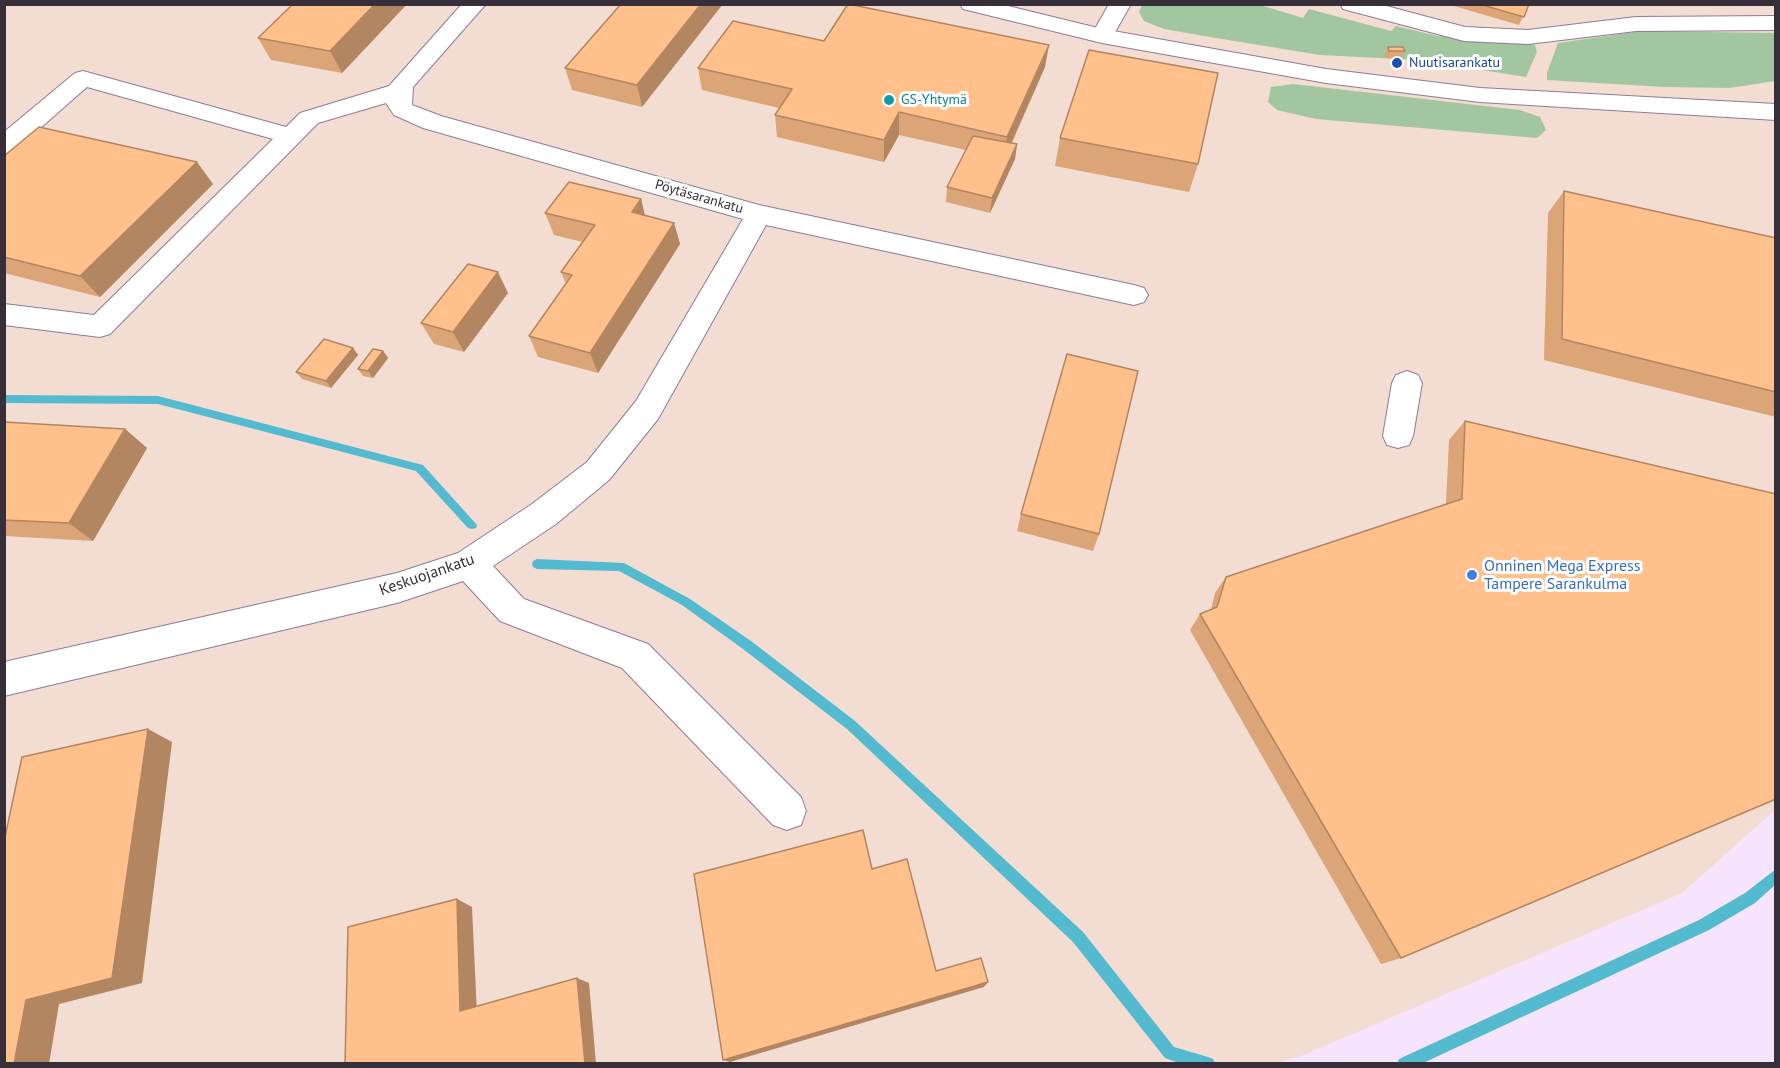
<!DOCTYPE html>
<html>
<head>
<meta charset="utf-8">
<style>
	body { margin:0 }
	#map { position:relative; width:1780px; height:1068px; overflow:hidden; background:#f6e4fc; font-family:"PT Sans",sans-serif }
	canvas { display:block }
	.frame { position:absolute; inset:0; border:6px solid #362e39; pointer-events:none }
</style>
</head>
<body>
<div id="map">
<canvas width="1780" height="1068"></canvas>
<div class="frame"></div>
</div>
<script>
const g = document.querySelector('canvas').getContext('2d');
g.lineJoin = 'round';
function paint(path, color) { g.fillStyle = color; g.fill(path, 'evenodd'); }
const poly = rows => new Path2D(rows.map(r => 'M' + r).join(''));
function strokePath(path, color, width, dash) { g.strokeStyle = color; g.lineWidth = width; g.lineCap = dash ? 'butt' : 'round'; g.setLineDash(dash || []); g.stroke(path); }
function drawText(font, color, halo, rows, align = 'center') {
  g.font = font + ' "PT Sans",sans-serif'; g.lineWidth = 6; g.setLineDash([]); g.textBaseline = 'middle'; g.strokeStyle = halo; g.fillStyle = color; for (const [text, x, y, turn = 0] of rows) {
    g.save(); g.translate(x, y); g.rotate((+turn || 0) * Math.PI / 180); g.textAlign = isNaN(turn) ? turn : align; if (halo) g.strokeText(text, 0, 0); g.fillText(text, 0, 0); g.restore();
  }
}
const industrial = poly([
	[5,5,1775,5,1775,810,1682,893,1301,1056,1276,1063,5,1064]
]);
const green = poly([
	[1257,4,1303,18,1309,9,1391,31,1396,26,1438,36,1528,42,1535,45,1537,52,1526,77,1419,60,1320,55,1210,37,1164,29,1144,21,1139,12,1142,5],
	[1641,31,1775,33,1775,81,1730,88,1664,87,1547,80,1547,73,1558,43],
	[1293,84,1520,110,1540,117,1546,130,1537,138,1316,119,1277,110,1268,102,1271,87]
]);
const stream = poly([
	[4,395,158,396,419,464,423,465,477,525,476,528,472,529,468,528,416,471,158,404,4,403,4,395],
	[537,559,624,563,690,599,751,641,855,721,1083,932,1174,1047,1208,1057,1213,1059,1215,1064,1182,1064,1165,1058,1073,942,847,729,743,649,682,605,619,571,537,569,533,567,532,564,533,561,537,559],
	[1776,869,1776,884,1755,903,1709,930,1421,1064,1397,1064,1399,1059,1699,920,1745,893,1776,869]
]);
const minor = poly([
	[462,4,486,4,413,87,412,105,441,116,759,205,1134,285,1144,288,1148,295,1144,302,1134,305,766,225,658,419,609,480,556,524,493,566,524,599,648,644,801,797,806,811,801,825,787,830,773,825,622,668,500,621,463,581,397,603,4,696,4,662,397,573,458,553,532,504,587,462,636,401,743,219,423,128,394,115,386,103,318,123,110,334,100,337,4,325,4,304,94,315,273,139,87,87,13,152,4,154,4,132,75,73,83,71,286,127,300,113,389,86,462,4],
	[1109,4,1131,4,1110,41,1094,41,1091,36,1109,4],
	[1340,4,1379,4,1465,27,1528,30,1636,17,1776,16,1776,30,1636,31,1528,44,1464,41,1343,9,1340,4],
	[1407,371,1418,375,1422,383,1413,436,1409,445,1398,448,1387,445,1383,436,1392,383,1396,375,1407,371]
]);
const major = poly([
	[960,4,1000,4,1102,29,1326,69,1480,88,1776,104,1776,120,1480,102,1326,83,1102,43,963,9,960,4]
]);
const wall = poly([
	[407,4,342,73,271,60,258,38],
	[621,4,642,107,572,90,565,68],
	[1447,4,1529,4,1519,25],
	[824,41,1045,67,1012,143,1017,144,1015,159,990,213,946,202,947,187,966,150,899,135,884,162,777,137,775,115,779,108,702,90,698,68],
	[1388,47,1405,51,1401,59,1386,58,1384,55],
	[1060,138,1198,164,1189,192,1055,166],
	[4,156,213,184,100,297,4,273],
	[1564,191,1776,238,1776,417,1544,360,1548,213],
	[641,199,645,216,674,223,680,244,598,373,538,357,529,336,566,284,561,272,583,242,554,235,545,213],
	[508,293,464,352,434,344,421,323],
	[353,348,358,355,331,388,302,379,296,372],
	[383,351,388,358,373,378,363,376,358,369],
	[1465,421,1776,494,1401,958,1381,964,1190,630,1200,614,1211,610,1215,593,1226,577,1446,504,1449,440],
	[4,422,125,429,147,448,93,541,4,536],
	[1021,514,1099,534,1093,551,1017,531]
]);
const shadedWall = poly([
	[375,4,407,4,342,73,330,51],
	[701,4,723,4,642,107,637,85],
	[1049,45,1045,67,1004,159,1007,137],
	[899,112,899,135,884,162,884,140],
	[1017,144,1015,159,990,213,992,198],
	[197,162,213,184,100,297,80,276],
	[641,199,646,220,632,212],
	[674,223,680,244,598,373,590,353],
	[498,272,508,293,464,352,453,332],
	[353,348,358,355,331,388,326,381],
	[383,351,388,358,373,378,368,371],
	[125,429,147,448,93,541,69,523],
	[148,729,172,742,142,983,59,1004,49,1064,14,1064,26,1000],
	[457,899,472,907,477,1015,460,1011],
	[577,978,589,983,596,1064,585,1064],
	[988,982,984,987,730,1062,723,1060]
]);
const building = poly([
	[293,4,375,4,330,51,258,38,293,4],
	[621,4,701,4,637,85,565,68,621,4],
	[848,4,1049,45,1007,137,899,112,884,140,775,115,792,89,698,68,733,21,824,41,848,4],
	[1479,4,1529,4,1524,17,1479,4],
	[1388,47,1403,47,1405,51,1389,51,1388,47],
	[1089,50,1218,73,1198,164,1060,138,1089,50],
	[39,127,197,162,80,276,4,257,4,156,39,127],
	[973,136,1017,144,992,198,947,187,973,136],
	[569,182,641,199,632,212,674,223,590,353,529,336,572,275,561,272,595,225,545,213,569,182],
	[1564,191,1776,238,1776,392,1562,339,1564,191],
	[468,264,498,272,453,332,421,323,468,264],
	[324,339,353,348,326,381,296,372,324,339],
	[373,349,383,351,368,371,358,369,373,349],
	[1067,354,1138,371,1099,534,1021,514,1067,354],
	[1465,421,1776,494,1776,799,1401,958,1200,614,1217,607,1226,577,1462,499,1465,421],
	[4,422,125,429,69,523,4,520,4,422],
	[148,729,112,978,26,1000,14,1064,4,1064,4,842,22,757,148,729],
	[863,830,872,869,907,859,936,971,981,958,988,982,723,1060,694,874,863,830],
	[457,899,460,1011,577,978,585,1064,345,1064,348,927,457,899]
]);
const markers = [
	[1397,63,6,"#1a4fb4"],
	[889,100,6,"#0f9aa8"],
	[1472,575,6,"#3f7fe0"]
];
const farTransitnames = [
	["Nuutisarankatu",1409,63]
];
const farCulturenames = [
	["GS-Yhtymä",901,100]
];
const farStreetnames = [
	["Pöytäsarankatu",699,197,16]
];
const shopNames = [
	["Onninen Mega Express",1484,566],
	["Tampere Sarankulma",1484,584]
];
const streetNames = [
	["Keskuojankatu",427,575,-19]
];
paint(industrial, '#f3dcd1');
paint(green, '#a2c7a0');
paint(stream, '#53bad0');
strokePath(minor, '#8f7c96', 2);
strokePath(major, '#8f7c96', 2);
paint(minor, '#fff');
paint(major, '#fff');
paint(wall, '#dba578');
paint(shadedWall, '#b28661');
paint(building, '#ffc08b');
strokePath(building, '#b28661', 1.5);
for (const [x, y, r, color] of markers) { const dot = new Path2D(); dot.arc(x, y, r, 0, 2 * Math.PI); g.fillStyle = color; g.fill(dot); strokePath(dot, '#fff', 2); }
drawText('14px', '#164399', '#fff', farTransitnames, 'left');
drawText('14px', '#0d838f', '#fff', farCulturenames, 'left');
drawText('14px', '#362e39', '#fff', farStreetnames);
drawText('16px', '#366cbe', '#fff', shopNames, 'left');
drawText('16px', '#362e39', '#fff', streetNames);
</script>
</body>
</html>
